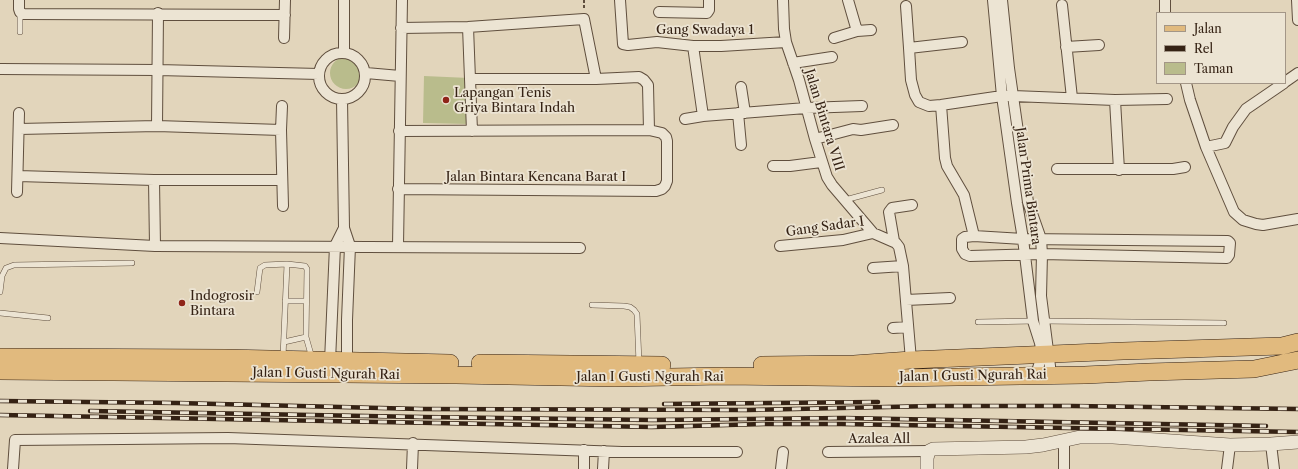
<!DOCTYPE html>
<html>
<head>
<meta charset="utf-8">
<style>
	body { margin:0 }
	#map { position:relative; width:1298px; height:469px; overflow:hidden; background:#e2d5bb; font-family:"Libre Caslon Text",serif }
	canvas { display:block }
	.legend { position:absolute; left:1156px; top:12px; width:130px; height:72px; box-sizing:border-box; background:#ece4d3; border:1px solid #a39687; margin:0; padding:5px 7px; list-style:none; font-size:12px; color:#352214 }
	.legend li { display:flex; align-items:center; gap:8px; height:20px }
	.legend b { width:20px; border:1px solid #a39687 }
</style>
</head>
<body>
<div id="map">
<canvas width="1298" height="469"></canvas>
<ul class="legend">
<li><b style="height:5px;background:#e1ba7e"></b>Jalan</li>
<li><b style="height:5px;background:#352214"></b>Rel</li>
<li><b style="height:11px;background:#b9bc8c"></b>Taman</li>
</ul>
</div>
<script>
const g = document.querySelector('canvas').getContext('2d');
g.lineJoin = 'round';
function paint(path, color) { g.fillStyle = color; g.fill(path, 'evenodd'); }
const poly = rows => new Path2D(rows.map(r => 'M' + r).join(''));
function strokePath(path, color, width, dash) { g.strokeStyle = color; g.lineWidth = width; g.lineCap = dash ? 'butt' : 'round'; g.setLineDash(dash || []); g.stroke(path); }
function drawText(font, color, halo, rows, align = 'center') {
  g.font = font + ' "Libre Caslon Text",serif'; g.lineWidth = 3.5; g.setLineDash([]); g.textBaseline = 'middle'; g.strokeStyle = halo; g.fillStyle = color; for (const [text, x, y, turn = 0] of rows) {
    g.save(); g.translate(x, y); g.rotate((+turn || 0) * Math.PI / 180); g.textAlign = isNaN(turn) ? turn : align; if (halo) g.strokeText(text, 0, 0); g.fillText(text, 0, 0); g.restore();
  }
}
const green = poly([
	'330 73a16 16 0 1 1 32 0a16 16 0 1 1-32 0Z',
	[424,76,469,78,468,124,423,123]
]);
const path = poly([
	[584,0,584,9]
]);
const service = poly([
	[20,32,20,13],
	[845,200,882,190],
	[0,292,2,276,6,268,14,265,132,263],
	[257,292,260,268,265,265,287,264,305,266,307,269,306,337,312,358],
	[285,301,306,301],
	[592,305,624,306,630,307,634,310,637,314,639,363],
	[0,313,48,318],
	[1043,321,1224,323],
	[978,322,1035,321],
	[284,342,306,337],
	[283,357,287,264]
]);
const minor = poly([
	[19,0,19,9,20,12,23,14,285,15],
	[620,0,623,44,628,45,657,42,693,46,721,46,786,42],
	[783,0,784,29,786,42,799,80,815,139,827,177,832,185,873,233,896,243,899,247,903,266,911,360],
	[848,0,857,31],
	[993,0,1002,96,1017,203,1023,239,1033,321,1040,343,1042,355,1036,375],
	[1002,0,1009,68,1028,202,1041,239,1042,254,1041,296,1051,374],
	[1297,0,1298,20],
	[1062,5,1072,98],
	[906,6,909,48],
	[659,12,707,13,709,10,709,0],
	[1165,13,1165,0],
	[468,27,472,131],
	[401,28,468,27,584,19,596,79],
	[284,38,285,0],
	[834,38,857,31,871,30],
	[962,42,909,48,911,80,915,95,919,102,929,106,941,105,1002,96,1013,96,1115,100,1167,99],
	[693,46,703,116],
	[1066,47,1099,45],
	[344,53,344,0],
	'319 76a23 23 0 1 1 46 0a23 23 0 1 1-46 0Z',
	[793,63,832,57],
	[0,69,158,70,319,74],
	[366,73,400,76],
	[470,79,596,79,639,77,644,80,648,85,649,130],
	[1285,82,1298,73],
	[1186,83,1190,100,1206,147,1234,212,1243,220,1256,224,1263,225,1298,219],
	[741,87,745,113],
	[342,99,344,228,350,246,347,320,347,361],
	[1115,100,1119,170],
	[941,105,945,158,947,166,964,195,974,236],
	[282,106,281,130,283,206],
	[738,113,741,145],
	[685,119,703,116,806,108,862,106],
	[157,126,158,13],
	[19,129,157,126,281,130],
	[815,139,853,129,861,130,893,125],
	[1206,147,1225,143,1233,127,1246,109,1284,83],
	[773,166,790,166,821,162],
	[1057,169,1173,169,1185,167],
	[18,176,154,180,282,180],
	[154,180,155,246],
	[398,189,656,191,662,189,665,186,667,181,667,141,666,137,662,133,649,130,399,131],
	[17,192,19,113],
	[974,236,1023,239,1228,241,1230,243,1229,255,1227,258,1042,254,970,256,965,254,962,249,962,239,965,237,974,236],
	[0,238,155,246,580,248],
	[894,241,889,212,892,208,912,205],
	[398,246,402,0],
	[780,246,843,240,873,233],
	[873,268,903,266],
	[906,300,950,298],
	[893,328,908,327],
	[330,361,335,246,344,228],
	[1064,440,1064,469],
	[1271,444,1274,469],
	[828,452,929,451],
	[13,469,15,440,228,438,622,452,737,452],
	[412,469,413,443],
	[584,469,584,450],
	[603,469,604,451],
	[781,469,783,452],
	[1227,469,1230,445]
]);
const tertiary = poly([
	[927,469,927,458,929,451,933,449,1026,447,1043,445,1080,437,1113,437,1230,445,1271,444,1298,442]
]);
const primary = poly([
	[0,357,225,358,450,363],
	[480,363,662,365],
	[762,365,854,364,911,360,1123,351,1282,346,1298,342],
	[0,371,456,375,615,378,724,376,893,378,1085,375,1149,372,1254,369,1298,360]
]);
const rail = poly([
	[0,401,177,403,421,409,748,410,933,406,1072,406,1298,409],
	[664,404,878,402],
	[90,411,421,417,653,420,844,418,1266,426],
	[0,415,652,427,764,424,841,424,1298,432]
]);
const markers = [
	[446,100,4,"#8f2418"],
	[182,303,4,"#8f2418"]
];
const streetNames = [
	["Gang Swadaya 1",705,30],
	["Jalan Bintara VIII",824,120,73],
	["Jalan Bintara Kencana Barat I",536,177],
	["Jalan Prima Bintara",1028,186,82],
	["Gang Sadar I",825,227,-8],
	["Jalan I Gusti Ngurah Rai",326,374,1],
	["Jalan I Gusti Ngurah Rai",973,376,-1],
	["Jalan I Gusti Ngurah Rai",650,377],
	["Azalea All",879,439]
];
const poiNames = [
	["Lapangan Tenis",454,93],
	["Griya Bintara Indah",454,108],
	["Indogrosir",190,296],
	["Bintara",190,311]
];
paint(green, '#b9bc8c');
strokePath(service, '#604f3e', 6);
strokePath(minor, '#604f3e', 12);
strokePath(tertiary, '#604f3e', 14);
strokePath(primary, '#352214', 18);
strokePath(path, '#352214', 1.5, [3, 2]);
strokePath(service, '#ece4d3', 5);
strokePath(minor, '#ece4d3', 10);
strokePath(tertiary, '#ece4d3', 13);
strokePath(primary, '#e1ba7e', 17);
strokePath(rail, '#352214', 4.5);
strokePath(rail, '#ece4d3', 3, [9]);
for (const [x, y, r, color] of markers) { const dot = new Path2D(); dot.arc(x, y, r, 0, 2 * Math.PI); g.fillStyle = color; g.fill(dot); strokePath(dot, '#ece4d3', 1.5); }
drawText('13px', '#352214', '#ece4d3', streetNames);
drawText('13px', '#352214', '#ece4d3', poiNames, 'left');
</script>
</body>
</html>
